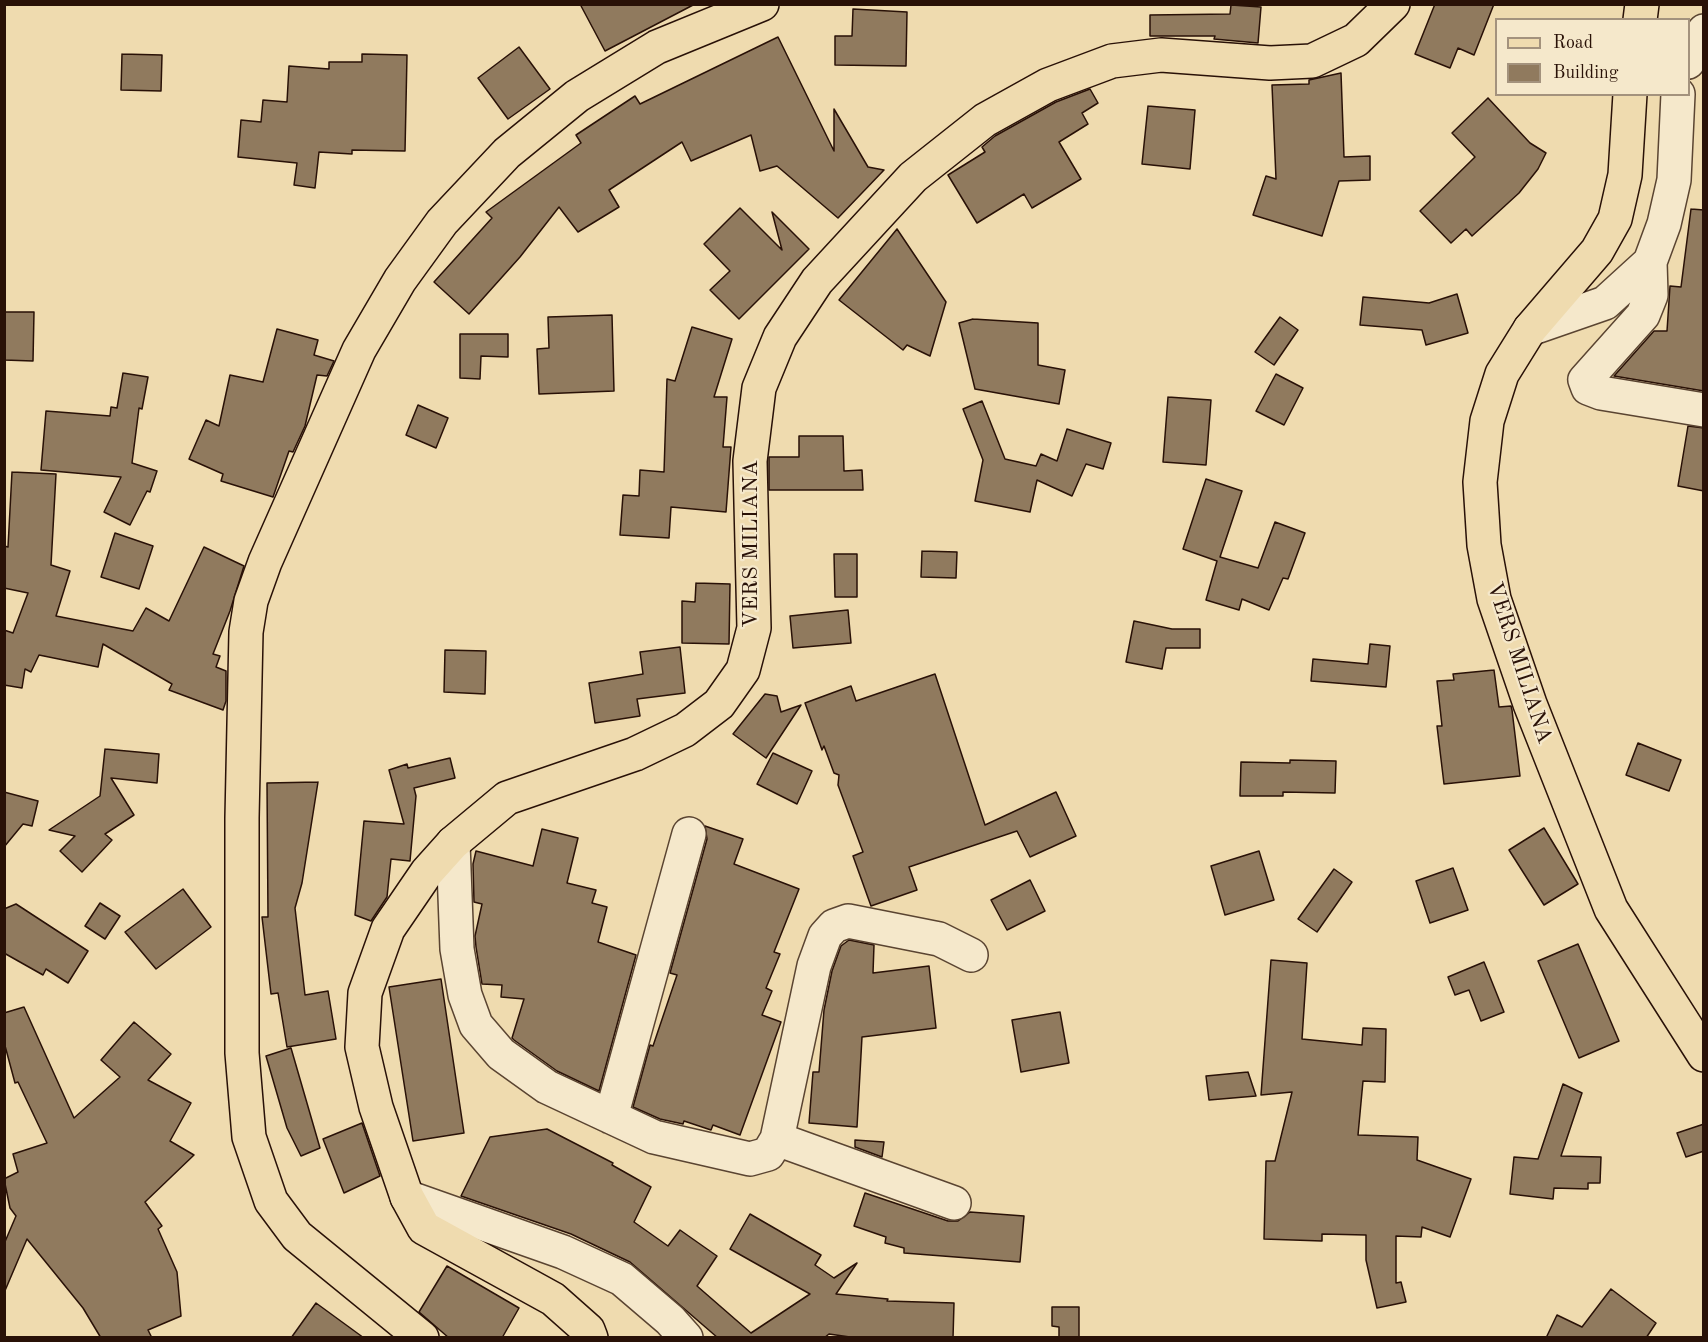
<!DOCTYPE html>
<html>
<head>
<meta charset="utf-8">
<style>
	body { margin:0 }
	#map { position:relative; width:1708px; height:1342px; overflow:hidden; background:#efdbaf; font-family:"Old Standard TT",serif }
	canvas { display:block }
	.frame { position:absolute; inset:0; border:6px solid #291107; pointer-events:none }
	.legend { position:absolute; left:1495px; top:18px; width:195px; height:78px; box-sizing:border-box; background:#f5e8cb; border:2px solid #a3927d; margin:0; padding:8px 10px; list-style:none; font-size:18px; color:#291107 }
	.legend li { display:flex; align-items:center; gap:12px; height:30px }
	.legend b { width:30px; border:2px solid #a3927d }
</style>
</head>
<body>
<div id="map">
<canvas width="1708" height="1342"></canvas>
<div class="frame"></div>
<ul class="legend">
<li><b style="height:8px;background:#efdbaf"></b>Road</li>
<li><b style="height:16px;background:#907a5e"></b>Building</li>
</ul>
</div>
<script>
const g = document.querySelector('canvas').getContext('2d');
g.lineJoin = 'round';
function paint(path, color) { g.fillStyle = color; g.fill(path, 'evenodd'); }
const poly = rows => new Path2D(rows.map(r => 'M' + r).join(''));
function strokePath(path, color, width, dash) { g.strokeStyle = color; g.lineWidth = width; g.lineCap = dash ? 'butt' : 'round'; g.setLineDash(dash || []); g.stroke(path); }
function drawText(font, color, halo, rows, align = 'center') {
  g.font = font + ' "Old Standard TT",serif'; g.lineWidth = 4.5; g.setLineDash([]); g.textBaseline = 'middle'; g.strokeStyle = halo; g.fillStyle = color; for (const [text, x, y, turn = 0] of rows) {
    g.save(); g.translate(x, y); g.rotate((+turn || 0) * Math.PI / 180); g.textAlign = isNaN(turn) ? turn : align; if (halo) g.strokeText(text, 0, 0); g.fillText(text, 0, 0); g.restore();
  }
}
const building = poly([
	[580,4,695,4,605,51,580,4],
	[1435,4,1494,4,1474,55,1458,48,1450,68,1415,54,1435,4],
	[1231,5,1261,7,1258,43,1214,39,1215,36,1150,36,1150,15,1230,14,1231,5],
	[853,9,907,12,906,66,835,65,835,36,852,36,853,9],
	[778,37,834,151,834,109,868,167,884,170,838,218,777,166,760,171,751,135,691,161,682,142,609,190,619,207,578,232,559,207,520,257,469,314,434,282,492,218,486,212,581,143,576,135,635,96,640,104,778,37],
	[519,47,550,89,508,119,478,78,519,47],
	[122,54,162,55,161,91,121,90,122,54],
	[362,54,407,55,405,151,352,150,352,154,319,152,315,188,294,185,297,163,238,157,241,120,261,122,263,100,287,102,289,66,329,69,329,62,362,62,362,54],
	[1341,73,1344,157,1370,156,1370,180,1339,181,1322,236,1253,215,1266,176,1276,179,1272,85,1309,84,1309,80,1341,73],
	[1090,89,1098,103,1082,113,1088,124,1059,142,1081,179,1032,208,1024,194,977,223,948,175,985,152,982,147,995,136,1056,102,1090,89],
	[1488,98,1530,143,1546,153,1538,169,1519,193,1472,236,1466,229,1451,243,1420,211,1475,157,1452,133,1488,98],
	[1148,106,1195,110,1190,169,1142,164,1148,106],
	[740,208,782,250,772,212,809,249,739,319,710,290,730,271,704,244,740,208],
	[1691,209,1704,210,1704,391,1614,376,1654,331,1667,331,1670,286,1681,287,1691,209],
	[897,229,946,302,930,356,907,345,903,350,839,300,897,229],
	[1457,294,1468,333,1426,345,1422,330,1360,325,1363,297,1429,303,1457,294],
	[4,312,34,312,33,361,4,360,4,312],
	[612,315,614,391,539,394,537,349,549,348,548,317,612,315],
	[1280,317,1298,330,1274,365,1255,352,1280,317],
	[973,319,1038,323,1038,365,1065,370,1059,404,975,389,959,323,973,319],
	[692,327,732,339,714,397,727,397,723,447,731,447,726,512,671,507,669,538,620,535,623,495,639,496,640,470,664,472,667,379,675,381,692,327],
	[277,329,318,340,314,355,334,361,327,376,317,375,305,426,293,452,289,451,273,497,221,481,223,474,189,459,206,420,219,426,230,375,263,382,277,329],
	[460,334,508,334,508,357,481,356,480,379,460,378,460,334],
	[123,373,148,377,142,409,139,408,132,463,157,471,150,492,147,491,130,525,104,512,121,477,41,470,46,411,110,416,111,407,117,408,123,373],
	[1276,374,1303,388,1284,425,1256,411,1276,374],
	[1168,397,1211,400,1206,465,1163,462,1168,397],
	[982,401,1005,459,1036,466,1041,454,1057,461,1067,429,1111,443,1103,469,1086,464,1072,496,1037,480,1030,512,975,501,983,460,963,409,982,401],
	[418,405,448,418,436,448,406,435,418,405],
	[1688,426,1704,428,1704,491,1678,486,1688,426],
	[799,436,843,436,844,471,862,470,863,490,769,490,769,457,799,457,799,436],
	[12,472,56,474,51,565,70,571,56,616,133,631,146,608,169,621,204,547,244,566,230,611,213,654,220,656,216,667,226,671,226,701,223,710,169,690,172,684,103,644,98,667,39,655,31,672,25,669,22,688,4,685,4,630,13,633,28,593,4,588,4,546,8,547,12,472],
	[1206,479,1242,491,1220,557,1258,568,1275,522,1305,533,1288,579,1283,578,1269,610,1242,599,1239,610,1206,600,1217,561,1183,549,1206,479],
	[115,533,153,546,139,589,101,577,115,533],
	[922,551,957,552,956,578,921,577,922,551],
	[834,554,857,554,857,597,835,597,834,554],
	[696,583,730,584,729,644,682,643,682,601,695,602,696,583],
	[848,610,851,643,793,648,790,616,848,610],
	[1134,621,1172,629,1200,629,1200,648,1166,648,1162,669,1126,662,1134,621],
	[1370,644,1390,646,1386,687,1311,681,1313,659,1368,664,1370,644],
	[680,647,685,693,637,699,640,716,595,723,589,683,643,674,640,652,680,647],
	[445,650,486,651,485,694,444,692,445,650],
	[1494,670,1499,707,1511,706,1512,710,1520,776,1444,784,1437,726,1442,726,1437,681,1454,680,1453,674,1494,670],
	[935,674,985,825,1056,792,1076,836,1030,857,1017,831,909,867,917,890,871,906,853,856,863,852,838,785,839,775,834,773,824,746,822,750,805,703,851,686,856,701,935,674],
	[765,694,777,696,781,712,801,705,766,758,733,734,765,694],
	[1638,743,1681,760,1669,791,1626,775,1638,743],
	[105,749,159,754,157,783,111,778,134,815,105,834,112,840,82,872,60,851,75,836,49,830,100,796,105,749],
	[773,753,812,771,797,804,757,784,773,753],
	[450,758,455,778,414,788,416,796,410,861,391,859,387,897,371,921,355,915,364,821,404,824,389,770,407,764,408,768,450,758],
	[1290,760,1336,761,1335,793,1283,792,1283,796,1240,796,1241,762,1290,763,1290,760],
	[318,782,302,883,295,908,305,995,328,991,336,1039,287,1047,278,993,271,994,262,917,268,917,267,783,318,782],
	[4,792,38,801,32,826,23,824,4,847,4,792],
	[705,826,743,839,734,864,799,889,774,952,780,954,766,988,772,991,762,1015,781,1022,740,1135,713,1125,711,1130,684,1121,683,1124,660,1119,633,1107,650,1045,653,1046,677,975,670,973,707,839,705,826],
	[1544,828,1578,884,1544,905,1509,850,1544,828],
	[542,829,578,838,567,883,596,890,592,903,607,907,598,942,636,955,599,1091,557,1071,514,1040,512,1038,524,999,501,997,502,985,482,984,476,947,475,936,482,904,474,902,473,864,476,851,533,866,542,829],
	[1259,851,1274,900,1225,915,1211,866,1259,851],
	[1453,868,1468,910,1430,923,1416,881,1453,868],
	[1334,869,1352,882,1317,932,1298,919,1334,869],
	[1030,880,1045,911,1007,930,991,900,1030,880],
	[183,889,211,927,156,969,125,932,183,889],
	[100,903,120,916,105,939,85,926,100,903],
	[16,904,88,951,68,983,46,969,43,975,4,953,4,909,16,904],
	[849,940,874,945,873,973,929,966,936,1028,862,1037,857,1127,809,1123,813,1072,819,1072,824,1010,832,971,841,946,849,940],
	[1578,944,1619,1041,1579,1058,1538,961,1578,944],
	[1271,960,1307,963,1302,1039,1362,1045,1363,1028,1386,1029,1385,1082,1363,1081,1358,1135,1418,1137,1417,1160,1471,1179,1450,1237,1422,1227,1421,1237,1396,1236,1396,1283,1401,1282,1406,1302,1377,1308,1366,1260,1366,1235,1322,1234,1322,1241,1264,1239,1266,1161,1275,1161,1292,1092,1261,1095,1271,960],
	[1484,962,1504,1012,1481,1021,1469,990,1455,995,1448,977,1484,962],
	[441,979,464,1133,413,1141,389,987,441,979],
	[24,1007,74,1118,120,1077,101,1060,134,1022,171,1054,148,1080,191,1103,170,1141,194,1155,145,1202,162,1226,158,1229,177,1272,181,1316,148,1330,152,1338,101,1338,83,1308,27,1239,4,1293,4,1244,16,1216,10,1208,4,1179,18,1172,13,1154,47,1143,18,1082,15,1083,4,1042,4,1013,24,1007],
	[1060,1012,1069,1063,1021,1072,1012,1020,1060,1012],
	[291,1048,320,1148,301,1156,287,1128,266,1056,291,1048],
	[1248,1072,1256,1096,1209,1100,1206,1076,1248,1072],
	[1563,1084,1582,1093,1561,1156,1601,1157,1600,1183,1588,1183,1588,1189,1554,1188,1553,1199,1510,1194,1514,1157,1538,1159,1563,1084],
	[362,1123,380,1176,344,1193,323,1139,362,1123],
	[1704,1124,1704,1151,1686,1157,1677,1133,1704,1124],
	[547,1129,613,1163,612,1165,651,1187,634,1222,668,1246,680,1230,717,1256,697,1286,751,1333,810,1294,730,1249,750,1214,821,1255,815,1265,834,1278,857,1263,836,1294,888,1299,887,1301,954,1303,953,1338,857,1338,829,1334,824,1338,718,1338,630,1262,571,1234,461,1196,490,1137,547,1129],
	[855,1140,884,1142,882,1157,855,1147,855,1140],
	[865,1193,948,1221,958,1221,970,1212,1024,1216,1020,1262,904,1253,904,1248,885,1243,886,1237,854,1226,865,1193],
	[447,1266,519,1308,502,1338,449,1338,419,1312,447,1266],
	[1611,1289,1656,1323,1646,1338,1546,1338,1557,1315,1582,1327,1611,1289],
	[316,1303,364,1338,291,1338,316,1303],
	[1052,1307,1079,1307,1079,1338,1059,1338,1059,1327,1052,1326,1052,1307]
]);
const minor = poly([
	[1688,62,1704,31],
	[1650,262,1651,295,1643,315,1585,380,1588,388,1601,393,1704,410],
	[1530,329,1605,303,1650,262,1664,224,1674,180,1678,94],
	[453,843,457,949,465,995,476,1025,501,1054,547,1087,654,1137,750,1159,768,1154,777,1139,814,966,825,936,834,926,848,921,939,939,971,955],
	[611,1117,689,834],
	[777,1139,954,1203],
	[407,1197,563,1252,622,1279,670,1320,686,1338]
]);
const major = poly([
	[1640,20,1642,4],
	[1630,94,1625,175,1615,219,1597,251,1530,329,1502,374,1487,421,1480,482,1484,545,1494,599,1530,704,1611,909,1704,1055],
	[422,1338,297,1236,271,1201,249,1137,242,1053,242,818,246,632,251,601,265,562,359,350,400,280,442,222,507,153,577,96,657,47,762,4],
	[591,1338,588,1330,553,1299,424,1228,407,1197,376,1107,362,1047,365,993,388,929,427,872,453,843,507,798,635,754,685,730,719,704,743,670,754,628,750,461,759,388,780,337,817,281,913,177,985,120,1048,85,1112,61,1161,55,1270,63,1312,61,1356,40,1393,4]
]);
const streetNames = [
	["VERS MILIANA",751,544,-90],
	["VERS MILIANA",1519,663,72]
];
paint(building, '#907a5e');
strokePath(building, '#291107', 1.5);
strokePath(minor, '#5a4431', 36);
strokePath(major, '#291107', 36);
strokePath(minor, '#f5e8cb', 33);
strokePath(major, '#efdbaf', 33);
drawText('22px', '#291107', '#f5e8cb', streetNames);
</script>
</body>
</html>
